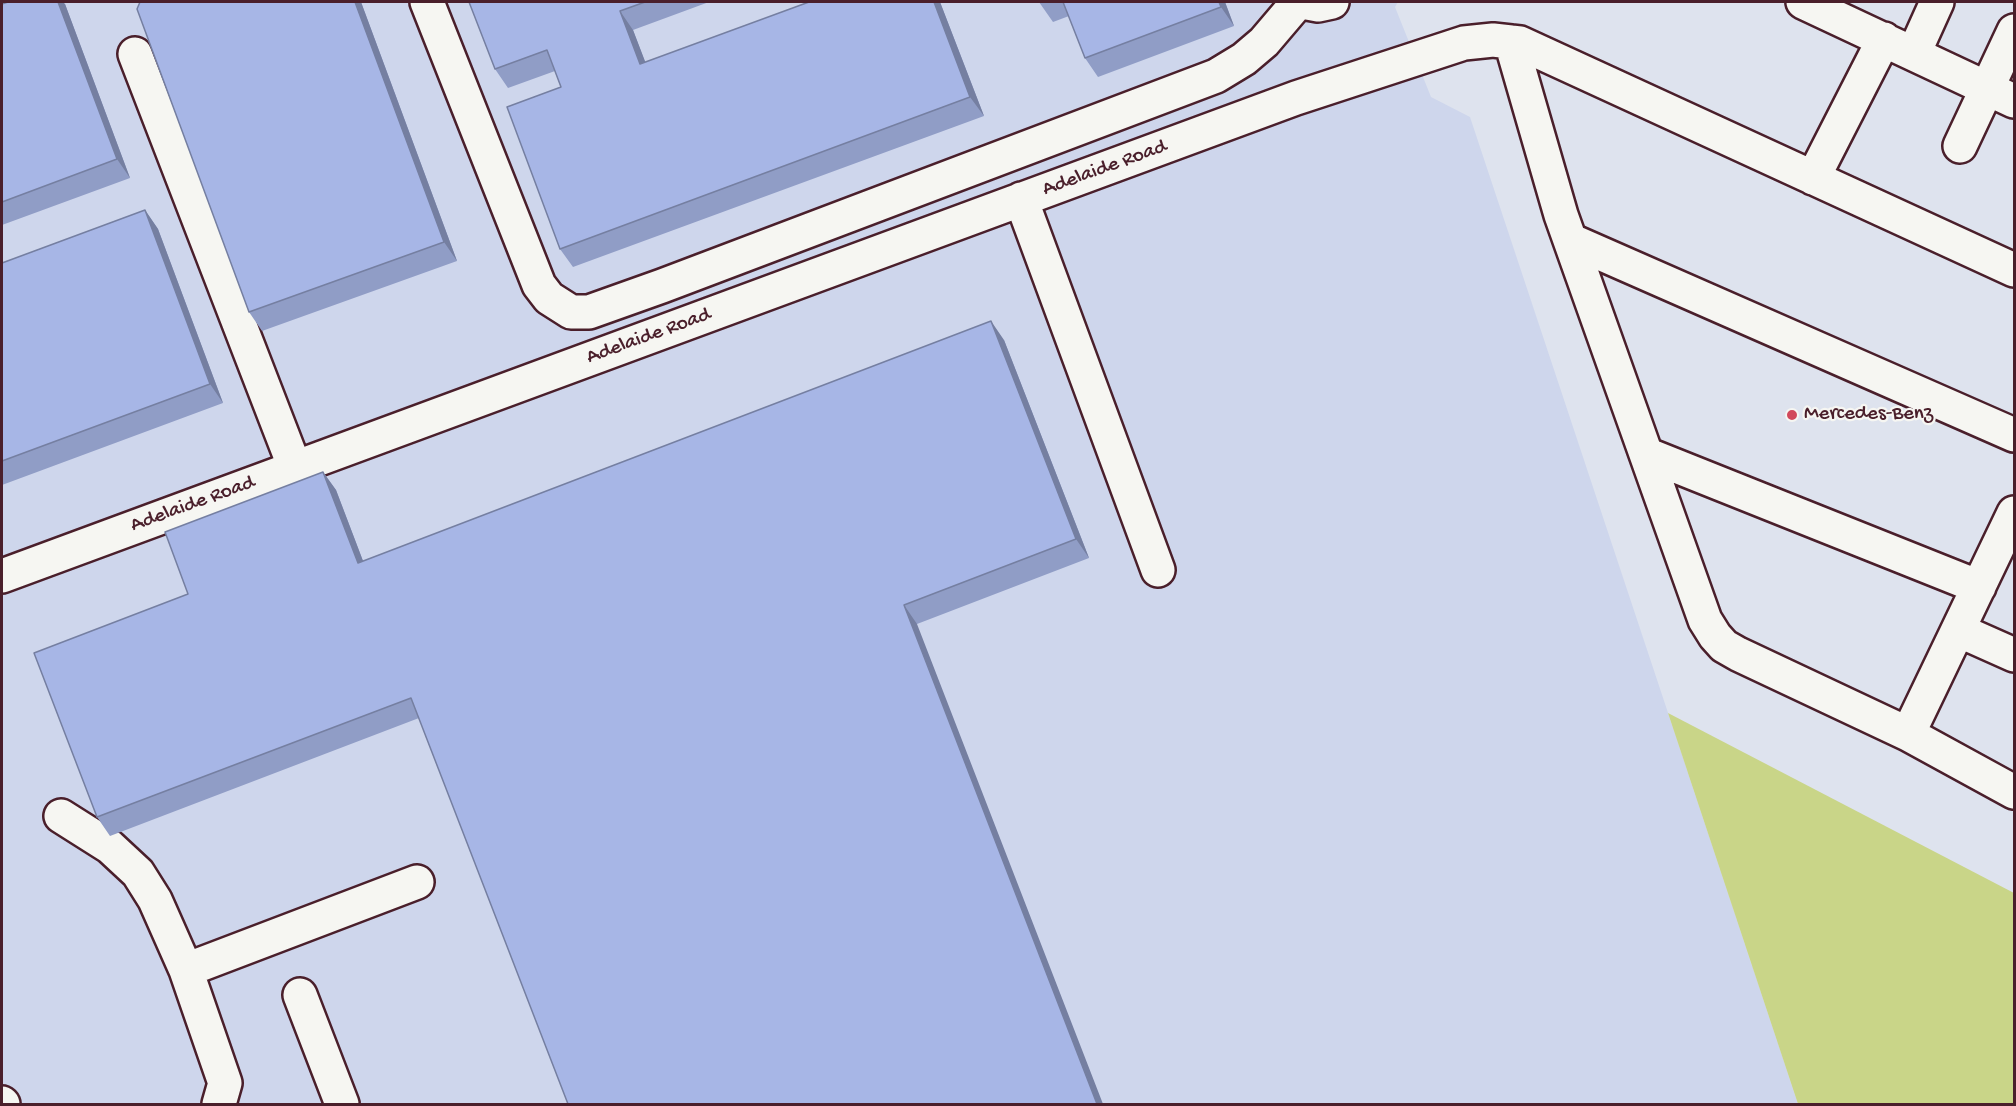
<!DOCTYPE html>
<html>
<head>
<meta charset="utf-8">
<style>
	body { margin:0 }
	#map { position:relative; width:2016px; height:1106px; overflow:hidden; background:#dee3ee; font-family:"Gochi Hand",sans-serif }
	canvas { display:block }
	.frame { position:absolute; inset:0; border:3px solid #4a1f2b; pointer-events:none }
</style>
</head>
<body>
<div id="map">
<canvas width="2016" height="1106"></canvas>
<div class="frame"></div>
</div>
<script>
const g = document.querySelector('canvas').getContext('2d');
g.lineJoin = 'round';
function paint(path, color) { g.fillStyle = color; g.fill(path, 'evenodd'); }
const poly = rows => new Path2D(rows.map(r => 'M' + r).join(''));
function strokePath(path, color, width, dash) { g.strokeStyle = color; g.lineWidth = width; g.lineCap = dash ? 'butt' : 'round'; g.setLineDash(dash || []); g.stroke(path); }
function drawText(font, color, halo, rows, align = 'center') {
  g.font = font + ' "Gochi Hand",sans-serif'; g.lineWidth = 4.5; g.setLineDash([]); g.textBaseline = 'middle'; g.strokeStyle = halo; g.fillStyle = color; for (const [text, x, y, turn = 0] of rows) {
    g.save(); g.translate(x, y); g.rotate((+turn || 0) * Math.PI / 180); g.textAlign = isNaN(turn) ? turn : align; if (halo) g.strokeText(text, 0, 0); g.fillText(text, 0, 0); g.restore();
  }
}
const built = poly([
	[2,2,1398,2,1395,7,1431,97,1470,117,1798,1104,2,1104]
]);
const green = poly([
	[1668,713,2014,893,2014,1104,1798,1104]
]);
const minor = poly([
	[427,2,539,285,549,298,571,312,589,312,662,286,1216,76,1244,59,1264,42,1298,2],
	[1302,2,1318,5,1332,2],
	[1803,2,2014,101],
	[1511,42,1561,215,1705,620,1715,636,1724,646,1738,654,1908,734,2014,792],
	[1914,53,1937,2],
	[135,54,295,468],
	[1960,146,2014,31],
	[1813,178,1884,39],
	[1021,199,1158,570],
	[1570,240,2014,435],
	[1646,454,1979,587],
	[2,576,1296,98,1464,43,1493,40,1520,43,2014,270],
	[1958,630,2014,655],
	[1908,734,2014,513],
	[61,816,110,847,138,873,155,900,186,970,225,1083,219,1104],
	[186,970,417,882],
	[300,995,342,1104],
	[2,1103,3,1104]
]);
const wall = poly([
	[140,2,361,2,457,261,262,331,249,312],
	[469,2,709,2,633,30,645,62,940,2,984,116,573,267,560,249,561,87,555,71,508,88,495,69],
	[1039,2,1225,2,1234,26,1098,77,1085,58,1069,16,1053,22],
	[2,4,65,4,130,178,2,225],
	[145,210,158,229,223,403,2,485,2,263],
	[1004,340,1089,558,917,624,419,718,110,836,97,817,188,594,323,472,336,490,363,561]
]);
const shadedWall = poly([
	[58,2,63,2,65,4,130,178,117,159],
	[355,2,361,2,457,261,444,242],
	[934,2,940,2,984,116,970,97],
	[1219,2,1225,2,1234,26,1221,7],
	[620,11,633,30,653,82,640,64],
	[145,210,158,229,223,403,210,384],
	[991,321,1004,340,1089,558,1076,539],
	[323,472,336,490,371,582,358,563],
	[904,605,917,624,1103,1104,1097,1104]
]);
const building = poly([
	[8,2,58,2,117,159,2,202,2,4,8,2],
	[140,2,355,2,444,242,249,312,137,9,140,2],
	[469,2,645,2,620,11,640,64,809,2,934,2,970,97,560,249,507,107,561,87,547,50,495,69,469,2],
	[1063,2,1219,2,1221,7,1085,58,1063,2],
	[145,210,210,384,2,461,2,263,145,210],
	[991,321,1076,539,904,605,1097,1104,568,1104,411,698,97,817,34,653,188,594,165,532,323,472,358,563,991,321]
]);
const markers = [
	[1792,415,6,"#d1495b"]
];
const streetNames = [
	["Adelaide Road",1105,169,-20],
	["Adelaide Road",649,337,-20],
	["Adelaide Road",193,505,-20]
];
const poiNames = [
	["Mercedes-Benz",1804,415]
];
paint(built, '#ced6ec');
paint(green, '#c9d588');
strokePath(minor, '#4a1f2b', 38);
strokePath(minor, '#f6f6f2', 33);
paint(wall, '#909dc6');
paint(shadedWall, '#757fa1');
paint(building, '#a7b6e6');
strokePath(building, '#757fa1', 1.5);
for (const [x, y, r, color] of markers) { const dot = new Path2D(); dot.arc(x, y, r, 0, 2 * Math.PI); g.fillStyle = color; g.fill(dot); strokePath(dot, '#f6f6f2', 2); }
drawText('21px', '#4a1f2b', '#f6f6f2', streetNames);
drawText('21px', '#4a1f2b', '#f6f6f2', poiNames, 'left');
</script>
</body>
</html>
